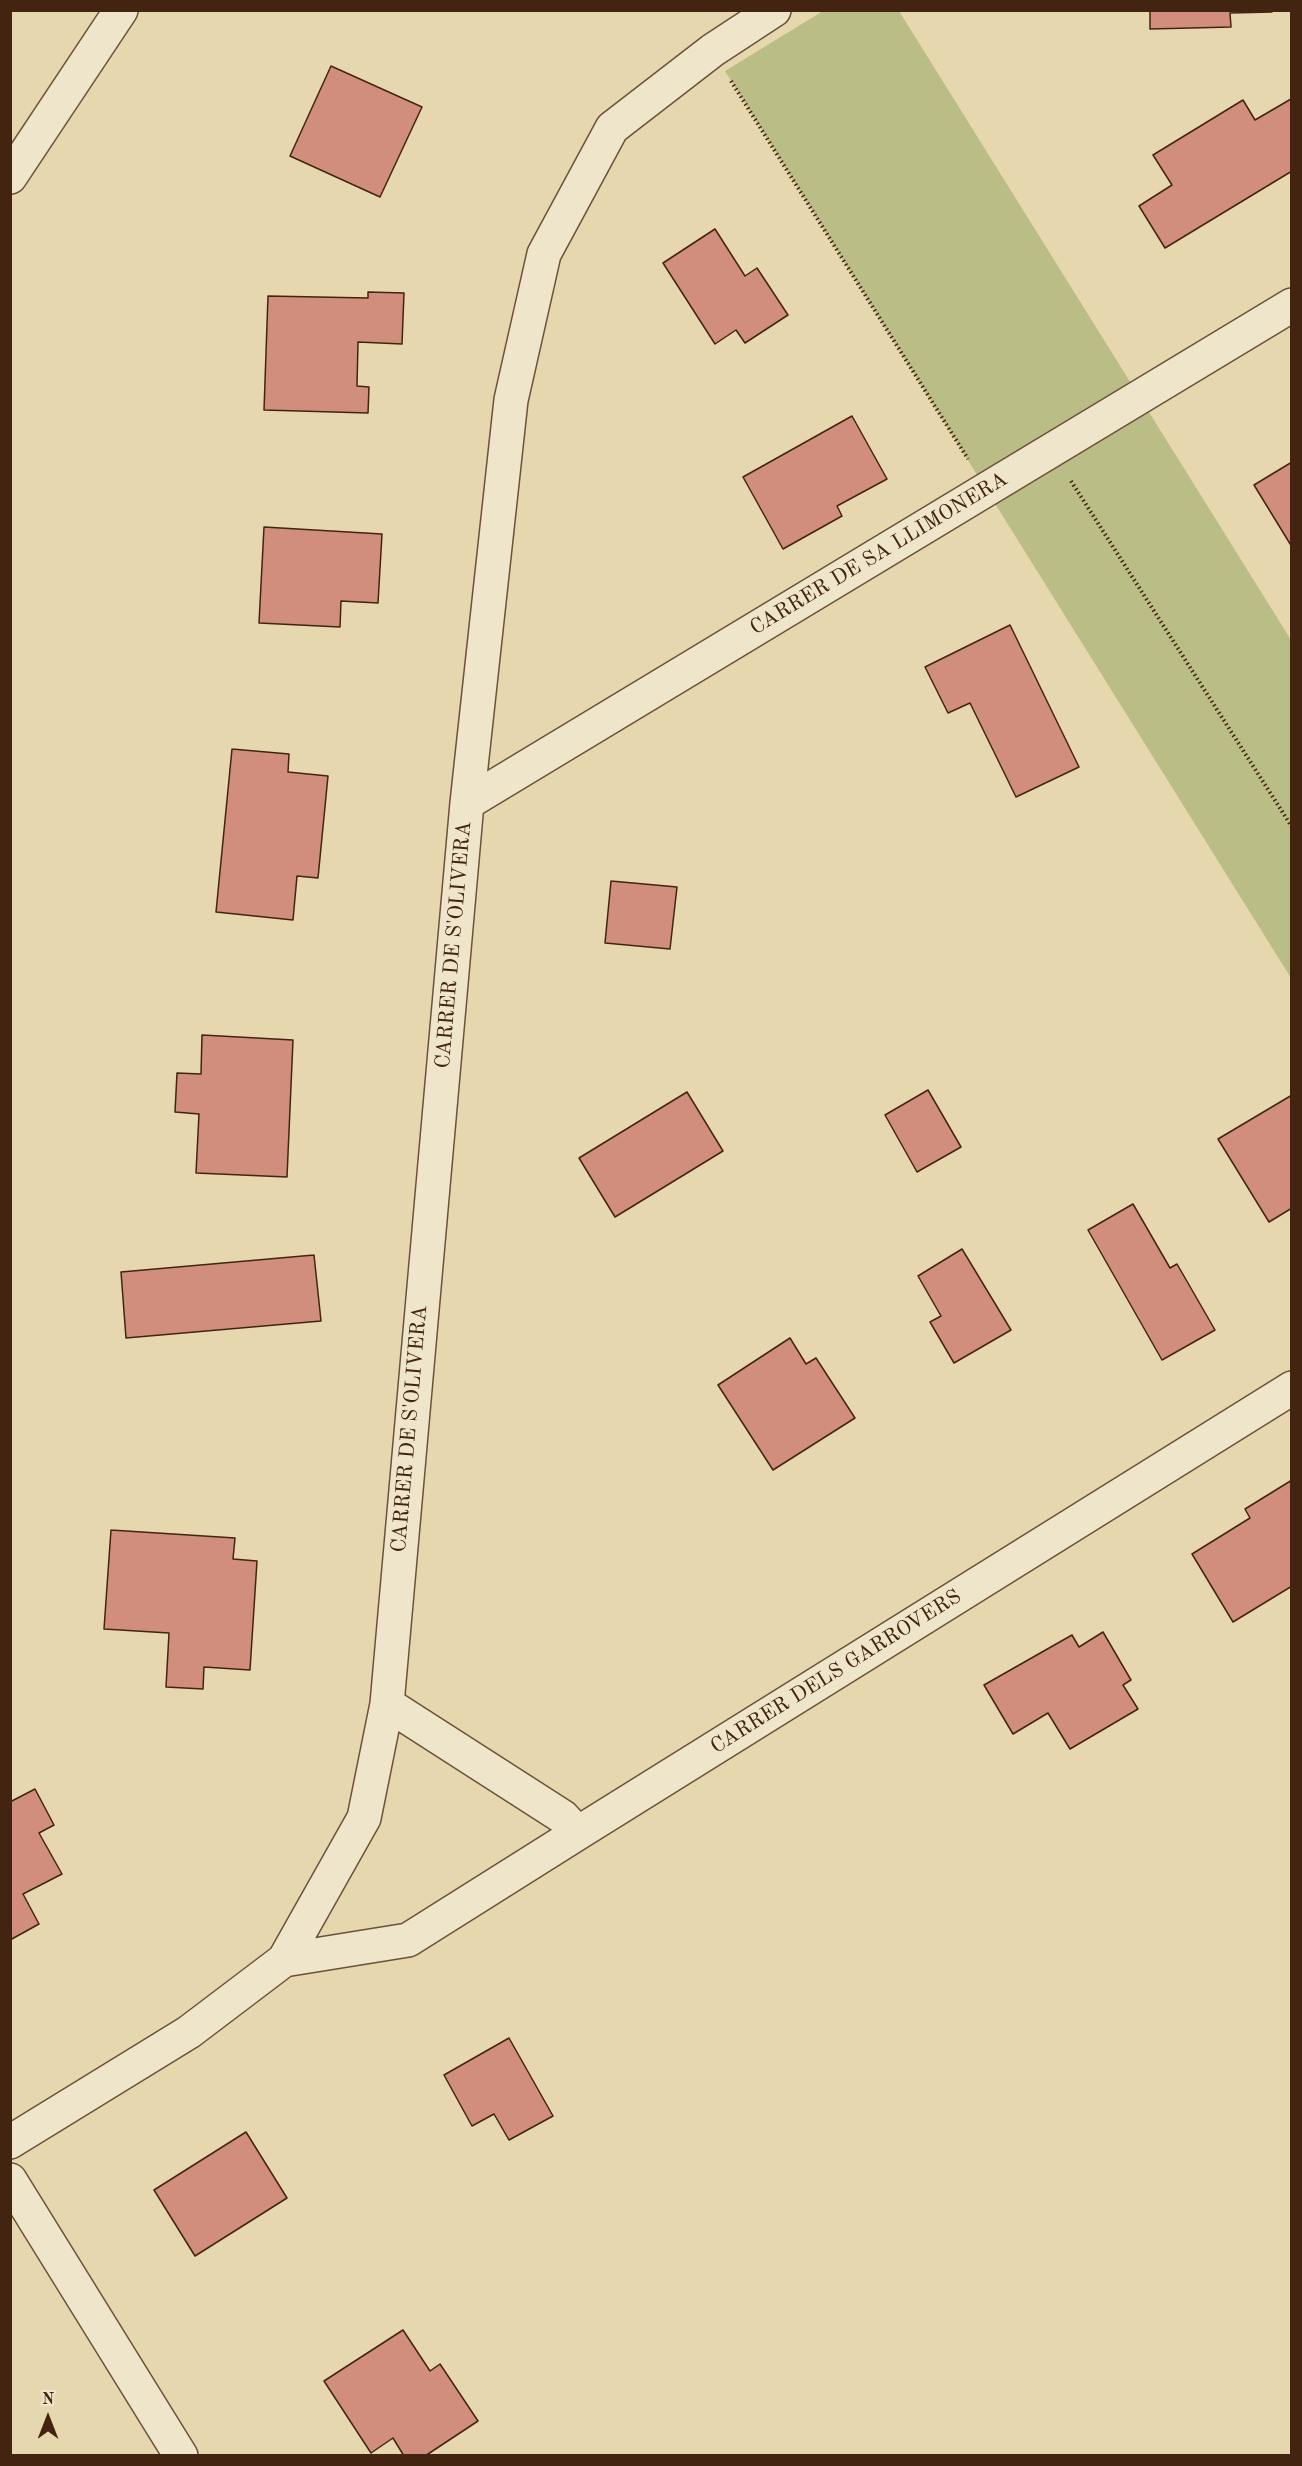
<!DOCTYPE html>
<html>
<head>
<meta charset="utf-8">
<style>
	body { margin:0 }
	#map { position:relative; width:1302px; height:2466px; overflow:hidden; background:#e6d7af; font-family:"Old Standard TT",serif }
	canvas { display:block }
	.frame { position:absolute; inset:0; border:12px solid #422411; pointer-events:none }
	.north { position:absolute; left:18px; top:2388px; width:60px; height:60px; -webkit-text-stroke:4px #efe5cb; paint-order:stroke; rotate:0deg; font-size:16px; font-weight:700; line-height:24px; text-align:center; color:#422411 }
	.north::after { content:''; display:block; margin:auto; width:21px; height:27px; background:#422411; clip-path:polygon(50% 0,100% 100%,50% 72%,0 100%) }
</style>
</head>
<body>
<div id="map">
<canvas width="1302" height="2466"></canvas>
<div class="frame"></div>
<div class="north">N</div>
</div>
<script>
const g = document.querySelector('canvas').getContext('2d');
g.lineJoin = 'round';
function paint(path, color) { g.fillStyle = color; g.fill(path, 'evenodd'); }
const poly = rows => new Path2D(rows.map(r => 'M' + r).join(''));
function strokePath(path, color, width, dash) { g.strokeStyle = color; g.lineWidth = width; g.lineCap = dash ? 'butt' : 'round'; g.setLineDash(dash || []); g.stroke(path); }
function drawText(font, color, halo, rows, align = 'center') {
  g.font = font + ' "Old Standard TT",serif'; g.lineWidth = 4.5; g.setLineDash([]); g.textBaseline = 'middle'; g.strokeStyle = halo; g.fillStyle = color; for (const [text, x, y, turn = 0] of rows) {
    g.save(); g.translate(x, y); g.rotate((+turn || 0) * Math.PI / 180); g.textAlign = isNaN(turn) ? turn : align; if (halo) g.strokeText(text, 0, 0); g.fillText(text, 0, 0); g.restore();
  }
}
const green = poly([
	[823,11,899,11,1291,640,1291,978,725,71]
]);
const building = poly([
	[1150,10,1272,10,1272,12,1230,13,1231,27,1150,29,1150,10],
	[331,66,422,107,380,197,290,156,331,66],
	[1291,99,1292,171,1165,248,1139,206,1172,185,1153,155,1243,100,1255,120,1291,99],
	[715,229,745,276,757,268,788,315,745,343,736,330,715,344,663,263,715,229],
	[368,292,404,293,402,344,358,342,357,386,369,387,368,413,264,410,268,296,368,298,368,292],
	[852,416,887,479,837,506,842,516,783,549,743,477,852,416],
	[1292,462,1292,547,1254,485,1292,462],
	[264,527,382,534,378,603,341,601,340,627,259,623,264,527],
	[1010,625,1079,767,1016,797,970,703,948,713,925,667,1010,625],
	[232,749,289,754,288,772,328,776,318,878,297,876,293,920,216,912,232,749],
	[611,881,677,887,670,949,605,943,611,881],
	[202,1035,293,1040,287,1177,196,1173,199,1114,175,1112,177,1073,201,1074,202,1035],
	[928,1090,961,1147,917,1172,885,1115,928,1090],
	[687,1092,723,1151,615,1217,579,1158,687,1092],
	[1292,1095,1292,1208,1269,1222,1218,1139,1292,1095],
	[1133,1204,1170,1268,1177,1264,1215,1330,1162,1360,1088,1230,1133,1204],
	[962,1249,1011,1330,954,1363,930,1322,941,1316,918,1276,962,1249],
	[314,1255,321,1321,126,1338,121,1272,314,1255],
	[790,1338,806,1364,816,1358,855,1418,773,1470,718,1385,790,1338],
	[1292,1480,1292,1586,1233,1622,1192,1554,1250,1518,1245,1509,1292,1480],
	[111,1530,235,1538,233,1559,257,1561,250,1670,204,1667,203,1689,166,1687,169,1633,104,1629,111,1530],
	[1103,1632,1131,1680,1123,1685,1138,1709,1070,1749,1048,1713,1013,1734,984,1685,1072,1635,1079,1647,1103,1632],
	[35,1789,54,1825,39,1833,62,1874,23,1894,39,1924,10,1940,10,1802,35,1789],
	[509,2038,553,2116,509,2140,494,2114,472,2126,444,2075,509,2038],
	[246,2132,287,2198,195,2256,154,2190,246,2132],
	[403,2330,430,2371,440,2364,478,2421,425,2456,404,2456,393,2438,371,2453,324,2381,403,2330]
]);
const path = poly([
	[731,81,968,459],
	[1071,481,1292,827]
]);
const minor = poly([
	[10,177,121,10],
	[467,803,1292,305],
	[387,1704,563,1817,578,1833,1292,1388],
	[284,1960,408,1940,578,1833],
	[10,2142,189,2032,284,1960,364,1818,387,1704,467,803,511,400,544,254,612,128,713,50,774,10],
	[10,2180,181,2456]
]);
const streetNames = [
	["CARRER DE SA LLIMONERA",879,554,-31],
	["CARRER DE S'OLIVERA",454,945,-85],
	["CARRER DE S'OLIVERA",410,1429,-85],
	["CARRER DELS GARROVERS",836,1672,-32]
];
paint(green, '#bbbd87');
paint(building, '#d28e7d');
strokePath(building, '#422411', 1.5);
strokePath(minor, '#6b5138', 36);
strokePath(path, '#422411', 4, [1.5, 3]);
strokePath(minor, '#efe5cb', 33);
drawText('21px', '#422411', '#efe5cb', streetNames);
</script>
</body>
</html>
